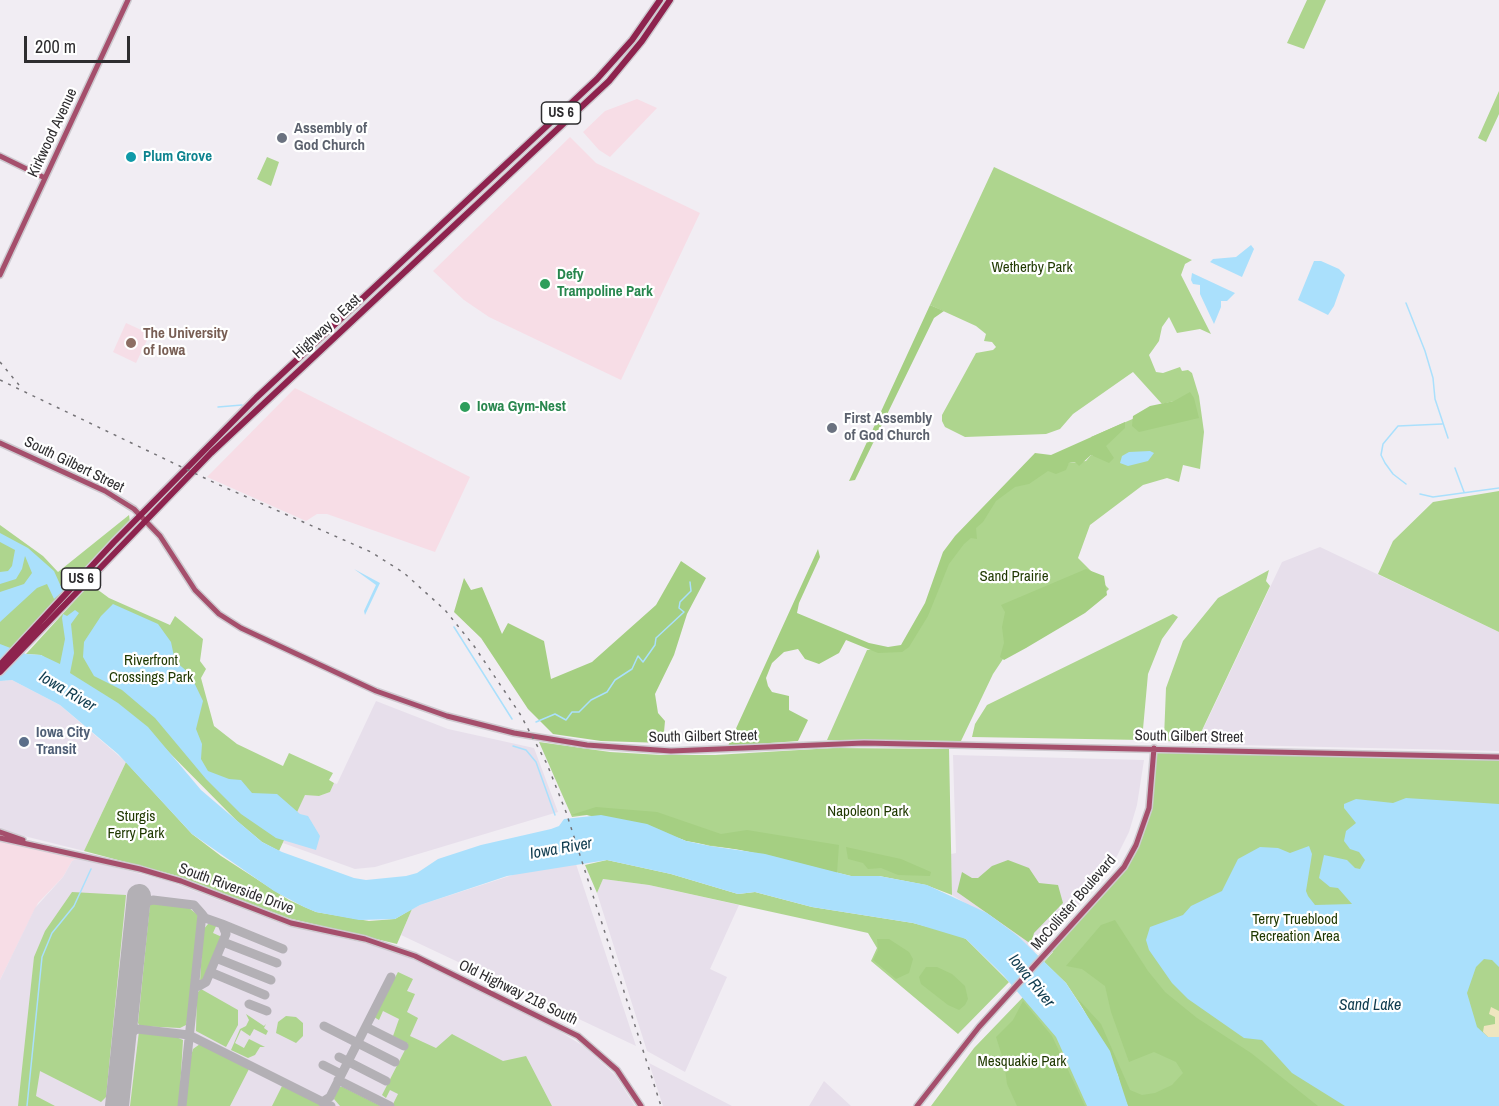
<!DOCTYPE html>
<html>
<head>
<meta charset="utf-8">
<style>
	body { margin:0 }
	#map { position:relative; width:1499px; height:1106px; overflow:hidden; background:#f1edf3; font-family:"Archivo Narrow",sans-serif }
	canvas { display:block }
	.scale { position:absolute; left:24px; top:36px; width:106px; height:27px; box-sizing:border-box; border:3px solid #2e2d2f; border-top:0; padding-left:8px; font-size:18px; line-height:21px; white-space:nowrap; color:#2e2d2f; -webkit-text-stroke:4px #fff; paint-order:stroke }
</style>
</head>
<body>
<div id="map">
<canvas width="1499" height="1106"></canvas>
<div class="scale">200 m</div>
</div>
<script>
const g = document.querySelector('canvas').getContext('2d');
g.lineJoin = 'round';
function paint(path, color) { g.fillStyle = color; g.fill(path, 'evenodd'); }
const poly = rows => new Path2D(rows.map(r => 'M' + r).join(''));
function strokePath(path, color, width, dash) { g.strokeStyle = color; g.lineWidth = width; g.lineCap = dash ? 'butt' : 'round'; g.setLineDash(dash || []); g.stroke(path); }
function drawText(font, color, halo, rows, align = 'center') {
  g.font = font + ' "Archivo Narrow",sans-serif'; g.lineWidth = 4.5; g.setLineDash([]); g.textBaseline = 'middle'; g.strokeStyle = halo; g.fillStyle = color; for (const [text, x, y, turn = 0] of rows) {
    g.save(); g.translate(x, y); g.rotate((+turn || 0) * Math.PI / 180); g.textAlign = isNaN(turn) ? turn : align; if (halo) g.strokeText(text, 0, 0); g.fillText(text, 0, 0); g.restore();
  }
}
const commercial = poly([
	[637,99,657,108,610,157,599,150,583,132,605,111],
	[570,137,596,163,700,213,621,380,489,317,464,300,433,271],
	[295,388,470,477,435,552,327,514,317,514,306,521,207,477],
	[0,841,85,860,72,861,63,877,38,903,0,980]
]);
const built = poly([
	[1320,547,1499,632,1499,751,1196,744,1282,562],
	[12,680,60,705,126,762,84,851,0,830,0,681],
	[376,701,448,729,534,748,558,812,375,867,355,869,283,843,305,794,319,796,330,792,334,783,337,784],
	[953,755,1144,760,1137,805,1129,832,1114,862,1094,889,1034,952,1018,936,952,895,951,854,956,853],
	[79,858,168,881,285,925,377,946,416,960,538,1018,585,1047,615,1075,635,1106,0,1106,0,980,35,908,63,877,72,861],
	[576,864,636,1046,401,935,412,909,420,905,525,871],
	[603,879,649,885,739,905,710,969,727,977,685,1072,647,1051,597,893],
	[649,1063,732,1106,663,1106],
	[824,1081,851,1106,809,1106]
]);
const education = poly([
	[126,323,150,334,136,363,113,352]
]);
const green = poly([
	[1307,0,1326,0,1304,49,1287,43],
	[1499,91,1499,114,1486,142,1478,138],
	[267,157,279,162,271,186,257,179],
	[994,167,1192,260,1185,264,1181,275,1211,334,1200,329,1177,333,1169,317,1162,327,1159,341,1149,355,1156,372,1163,373,1180,367,1182,371,1188,370,1192,373,1199,396,1204,432,1200,469,1183,465,1179,482,1167,478,1143,485,1090,525,1078,558,1109,589,1085,612,1003,659,993,674,961,741,827,740,867,650,904,648,934,594,958,537,1030,466,1048,471,1069,463,1086,461,1091,455,1096,456,1091,437,1174,401,1162,404,1133,372,1073,414,1060,429,1046,434,965,437,945,427,942,421,942,415,976,353,993,350,996,347,992,342,984,341,986,334,976,326,930,305],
	[1499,491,1499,632,1378,574,1393,541,1433,502],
	[129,515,130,522,67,590,7,653,0,651,0,525,43,556,58,572],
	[1269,570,1266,581,1270,586,1196,743,1167,741,1164,738,1166,688,1183,641,1218,598],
	[90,584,109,598,170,625,175,616,203,639,200,661,206,669,201,678,214,726,237,744,283,766,289,753,333,773,329,780,334,783,330,792,319,796,305,795,279,851,262,842,237,821,135,718,41,655,26,654],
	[1173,614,1178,617,1162,639,1148,674,1142,740,972,737,975,724,987,705],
	[539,742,610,752,661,755,715,755,833,748,949,749,952,895,926,885,879,876,851,876,737,849,710,846,587,815,572,817],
	[1154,748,1499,757,1499,1106,1128,1106,1116,1068,1097,1030,1066,983,1044,962,1053,952,1050,949,1124,867,1146,821],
	[126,762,192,834,221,856,289,900,316,912,369,921,395,919,412,909,397,944,288,918,178,876,84,851],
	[607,860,671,874,738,894,755,892,812,907,913,923,956,934,966,939,1009,982,958,1034,871,961,877,948,868,933,649,885,603,879,597,893,585,865],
	[72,892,126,895,106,1097,101,1102,40,1071,36,1096,55,1106,18,1106,34,957,45,931],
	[155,903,189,908,198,915,189,1011,186,1025,180,1028,140,1026,138,1023,150,904],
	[208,924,217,924,213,933,222,937,204,979,200,982,203,930],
	[398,972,413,979,407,991,415,994,407,1012,418,1018,410,1036,436,1048,452,1034,503,1061,526,1056,552,1106,392,1106,398,1094,390,1090,386,1098,382,1095,408,1044,393,1036,399,1019,383,1011,379,1020,374,1017],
	[201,989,238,1010,238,1025,226,1047,196,1031,197,993],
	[1026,994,1058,1035,1090,1106,931,1106,974,1048],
	[246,1014,264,1026,266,1024,264,1028,268,1031,266,1035,254,1029,250,1036,241,1030,235,1043,244,1048,249,1039,265,1047,260,1047,255,1055,248,1058,231,1050,240,1029,246,1026,249,1020],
	[286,1016,296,1017,303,1023,303,1036,296,1043,276,1033,278,1022],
	[139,1031,169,1034,183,1040,179,1106,130,1106],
	[200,1044,249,1069,230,1106,185,1106,190,1060,193,1049],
	[282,1086,318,1103,322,1106,272,1106],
	[337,1087,343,1087,381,1106,340,1106,334,1099]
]);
const forest = poly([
	[930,305,944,311,934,318,855,480,849,481],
	[1190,392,1194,398,1199,418,1139,432,1132,426,1133,416,1150,406,1174,401],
	[1125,422,1125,428,1106,446,1114,458,1109,463,1091,455,1079,466,1075,462,1069,463,1066,470,1056,474,1048,471,1029,484,1015,487,996,501,983,522,976,528,977,539,971,538,964,544,949,564,928,616,909,647,902,652,878,653,846,640,839,653,819,664,805,659,798,649,784,652,772,663,766,678,768,686,772,692,789,696,789,710,808,720,798,741,728,746,818,549,820,557,799,603,797,613,869,643,888,647,901,645,925,603,943,552,955,536,1035,453,1051,455],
	[681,561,706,578,687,614,674,655,655,694,658,713,665,721,663,743,601,741,553,734,528,709,481,638,454,612,464,578,471,590,482,587,502,634,508,623,544,641,551,679,592,662,656,605],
	[1086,569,1104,576,1107,595,1085,613,1026,648,1004,660,1000,657,1004,643,1002,627,1005,612,1001,605],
	[596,807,657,812,721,834,747,830,839,845,837,873,765,854,686,841,647,824,587,815,571,815],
	[846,847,901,859,931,872,930,876,898,875,881,868,868,869,863,863,848,859],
	[1008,860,1029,868,1039,883,1058,885,1063,903,1034,933,1031,944,957,892,962,872,972,878,978,878,992,866],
	[1115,920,1148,971,1165,992,1197,1018,1251,1053,1318,1106,1128,1106,1122,1094,1118,1075,1078,999,1101,1024,1130,1090,1142,1095,1155,1093,1172,1085,1183,1073,1176,1062,1154,1052,1129,1062,1111,1012,1105,986,1082,969,1066,966,1101,925],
	[877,939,889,939,909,952,913,959,909,973,896,979,873,960,878,950],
	[926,967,937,967,952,974,965,986,968,999,965,1005,959,1010,948,1005,921,984,919,977],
	[1023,1001,1052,1036,1085,1106,1017,1106,1007,1084,1004,1062,996,1037,1013,1020]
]);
const sand = poly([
	[1491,1007,1499,1011,1499,1037,1488,1037,1483,1032,1484,1026,1495,1024,1495,1017,1489,1014]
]);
const water = poly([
	[1251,245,1254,249,1242,277,1210,262,1213,259,1236,257],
	[1314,261,1321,261,1339,269,1345,275,1334,306,1328,315,1298,300],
	[1192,273,1235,293,1227,301,1221,301,1221,307,1214,324,1200,294,1200,285,1193,284,1191,280],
	[1150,451,1154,453,1148,461,1128,466,1120,463,1122,456,1129,452],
	[0,533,28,548,54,571,63,591,54,599,47,584,37,588,0,622,0,592,24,584,32,573,25,556,22,569,16,579,0,584,0,572,8,571,12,566,15,550,0,542],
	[354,569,380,583,365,615,364,611,376,585],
	[113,604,158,624,171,642,175,661,190,674,203,701,196,729,202,744,201,759,208,771,229,779,241,780,252,793,277,794,300,814,308,816,320,836,316,850,276,838,241,814,206,779,155,718,122,690,94,676,83,657,84,642,101,616],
	[75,610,79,613,71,624,74,653,70,673,118,703,148,727,201,790,262,842,282,852,354,878,366,880,406,876,417,873,438,859,481,845,551,829,559,826,564,819,601,815,647,824,686,841,710,846,765,854,851,876,879,876,927,885,987,913,1018,936,1066,983,1110,1051,1128,1106,1087,1106,1056,1037,1003,975,966,939,913,923,812,907,755,892,738,894,671,874,607,860,507,876,420,905,395,919,359,920,316,912,304,907,274,891,192,834,118,754,60,705,12,680,0,681,0,644,26,654,41,655,60,664,65,639,62,618,63,614,67,616],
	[1406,798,1499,804,1499,967,1492,960,1484,959,1476,967,1467,993,1477,1027,1488,1037,1499,1037,1499,1106,1345,1106,1292,1073,1262,1040,1244,1038,1188,999,1172,983,1149,950,1146,940,1150,927,1183,915,1191,906,1222,891,1238,859,1260,847,1278,848,1290,853,1309,846,1312,854,1306,891,1308,896,1315,905,1352,904,1338,888,1330,887,1319,878,1324,855,1347,860,1355,868,1360,869,1365,860,1359,852,1350,849,1344,841,1346,831,1356,823,1344,808,1344,804,1356,799,1393,803]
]);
const stream = poly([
	[1406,303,1425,351,1433,378,1435,399,1448,438],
	[218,407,242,405],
	[1455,468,1464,492],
	[1406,484,1393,474,1385,463,1381,455,1383,444,1398,426,1442,424],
	[1420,494,1433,497,1499,488],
	[454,627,512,719],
	[536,722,555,714,566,720,572,712,579,712,591,700,607,692,615,680,632,669,638,656,643,662,655,645,656,638,684,612,679,608,680,602,691,591,690,582],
	[513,746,526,750,536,762,555,815],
	[27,1106,42,957,52,933,74,906,91,869]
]);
const taxiway = poly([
	[137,913,143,903,153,900,194,905,202,914,182,1106],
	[222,924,283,949],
	[223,942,277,963],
	[216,958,271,980],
	[210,972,265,995],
	[195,981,199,986,206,982,226,934,222,924,205,918,202,914],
	[249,1004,267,1011],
	[324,1026,395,1062],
	[366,1027,404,1046],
	[123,1043,126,1036,137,1029,189,1035,331,1106],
	[339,1057,386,1081],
	[323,1065,341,1074],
	[338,1080,390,1106],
	[322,1102,330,1097,391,977]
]);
const runway = poly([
	[117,1106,139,896]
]);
const secondary = poly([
	[0,156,45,178],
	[0,275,128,0],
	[0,443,105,491,134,509,160,536,195,590,219,614,241,628,376,691,447,716,514,733,587,745,671,751,864,743,1499,757],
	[0,832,23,840],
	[0,838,140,869,181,881,291,923,365,939,415,956,578,1036,617,1070,641,1106],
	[917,1106,979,1027,1124,867,1136,845,1149,808,1154,748]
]);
const primary = poly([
	[0,665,114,542,256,398,597,79,632,40,660,0],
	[0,672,211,453,609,81,642,41,670,0]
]);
const rail = poly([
	[0,362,19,385],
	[0,380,215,483,371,552,404,573,445,610,474,646,520,714,547,764,566,812,661,1106]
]);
const markers = [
	[282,138,6,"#6b7280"],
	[131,157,6,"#0f9aa8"],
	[545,284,6,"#2e9e5b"],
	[131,343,6,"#8d6e63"],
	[465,407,6,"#2e9e5b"],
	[832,428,6,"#6b7280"],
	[24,742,6,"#5c6f8a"]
];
const shields = [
	[561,113,39],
	[81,579,39]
];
const shieldNames = [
	["US 6",561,113],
	["US 6",81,579]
];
const worshipNames = [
	["Assembly of",294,129],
	["God Church",294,146],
	["First Assembly",844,419],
	["of God Church",844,436]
];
const streetNames = [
	["Kirkwood Avenue",53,133,-65],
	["Highway 6 East",327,327,-43],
	["South Gilbert Street",74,465,26],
	["South Gilbert Street",703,737,-1],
	["South Gilbert Street",1189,737,1],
	["South Riverside Drive",236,889,20],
	["McCollister Boulevard",1074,903,-49],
	["Old Highway 218 South",518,993,26]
];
const cultureNames = [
	["Plum Grove",143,157]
];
const parkNames = [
	["Wetherby Park",1032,268],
	["Sand Prairie",1014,577],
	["Riverfront",151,661],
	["Crossings Park",151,678],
	["Napoleon Park",868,812],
	["Sturgis",136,817],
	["Ferry Park",136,834],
	["Terry Trueblood",1295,920],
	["Recreation Area",1295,937],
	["Mesquakie Park",1022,1062]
];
const leisureNames = [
	["Defy",557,275],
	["Trampoline Park",557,292],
	["Iowa Gym-Nest",477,407]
];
const educationNames = [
	["The University",143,334],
	["of Iowa",143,351]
];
const serviceNames = [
	["Iowa City",36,733],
	["Transit",36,750]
];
const waterNames = [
	["Iowa River",67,692,31],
	["Iowa River",561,849,-10],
	["Iowa River",1031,981,51],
	["Sand Lake",1370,1006]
];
paint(commercial, '#f7dde6');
paint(built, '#e7dfeb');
paint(education, '#f6dee7');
paint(green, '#aed58e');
paint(forest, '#a5cf82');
paint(sand, '#efe6c0');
paint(water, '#aae0fc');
strokePath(stream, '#aae0fc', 1.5);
strokePath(taxiway, '#b3b0b5', 9);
strokePath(runway, '#b3b0b5', 24);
strokePath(secondary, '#cecad0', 8);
strokePath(primary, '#cecad0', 9);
strokePath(secondary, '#a54f6c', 5);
strokePath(primary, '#8e234e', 6);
strokePath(rail, '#757377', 1.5, [3, 6]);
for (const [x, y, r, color] of markers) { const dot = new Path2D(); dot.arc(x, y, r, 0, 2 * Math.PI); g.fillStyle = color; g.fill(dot); strokePath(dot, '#fff', 2); }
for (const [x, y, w] of shields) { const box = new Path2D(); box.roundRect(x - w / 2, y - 11, w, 22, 4.5); g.fillStyle = '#fff'; g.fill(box); strokePath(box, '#2e2d2f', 1.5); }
drawText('bold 14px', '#2e2d2f', null, shieldNames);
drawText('bold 15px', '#5b616d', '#fff', worshipNames, 'left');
drawText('15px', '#2e2d2f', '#fff', streetNames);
drawText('bold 15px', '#0d838f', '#fff', cultureNames, 'left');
drawText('15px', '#1f3800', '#fff', parkNames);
drawText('bold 15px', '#27864d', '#fff', leisureNames, 'left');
drawText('bold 15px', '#785e54', '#fff', educationNames, 'left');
drawText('bold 15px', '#4e5e75', '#fff', serviceNames, 'left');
drawText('italic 16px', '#0f3b4e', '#fff', waterNames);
</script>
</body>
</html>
